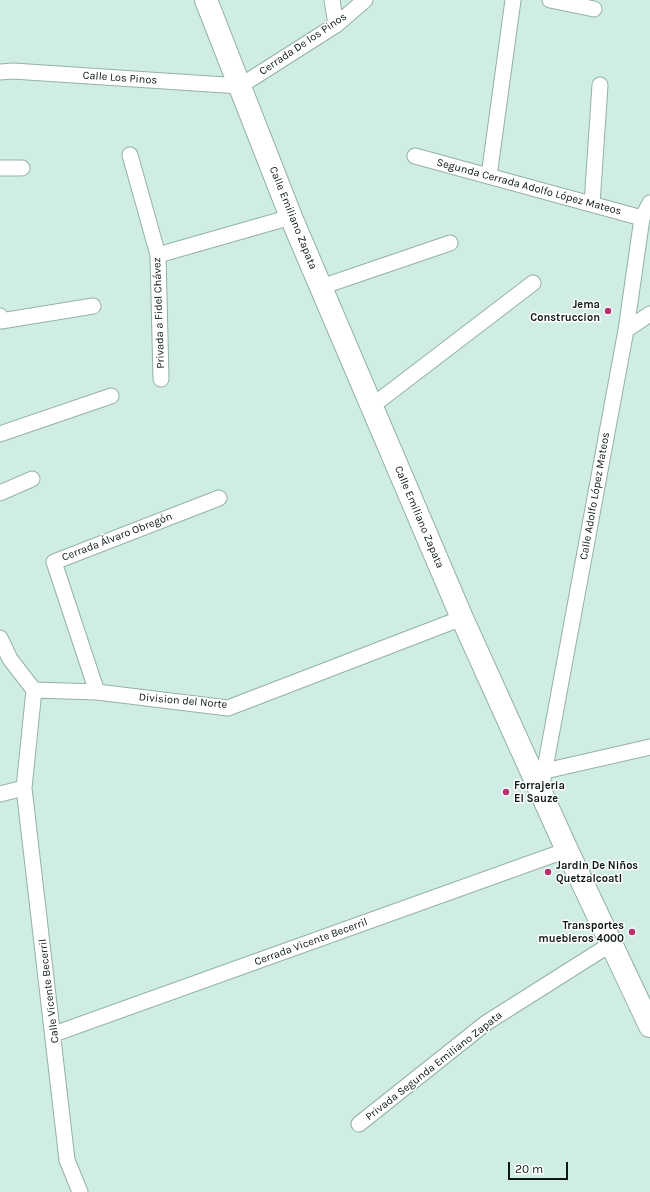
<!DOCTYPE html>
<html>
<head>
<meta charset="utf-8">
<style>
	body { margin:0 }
	#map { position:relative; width:650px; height:1192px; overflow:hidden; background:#cfede4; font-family:Karla,sans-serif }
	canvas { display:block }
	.scale { position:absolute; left:508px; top:1162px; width:60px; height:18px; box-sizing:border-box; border:2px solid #0c1714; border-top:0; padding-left:5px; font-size:12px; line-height:14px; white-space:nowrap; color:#0c1714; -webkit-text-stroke:3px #fff; paint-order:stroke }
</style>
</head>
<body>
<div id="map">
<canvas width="650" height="1192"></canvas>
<div class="scale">20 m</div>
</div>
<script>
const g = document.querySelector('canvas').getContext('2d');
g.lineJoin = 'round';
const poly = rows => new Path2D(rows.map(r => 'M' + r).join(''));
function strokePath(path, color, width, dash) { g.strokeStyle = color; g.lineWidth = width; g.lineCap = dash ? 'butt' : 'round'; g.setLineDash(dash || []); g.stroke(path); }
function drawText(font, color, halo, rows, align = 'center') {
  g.font = font + ' Karla,sans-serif'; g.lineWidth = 3; g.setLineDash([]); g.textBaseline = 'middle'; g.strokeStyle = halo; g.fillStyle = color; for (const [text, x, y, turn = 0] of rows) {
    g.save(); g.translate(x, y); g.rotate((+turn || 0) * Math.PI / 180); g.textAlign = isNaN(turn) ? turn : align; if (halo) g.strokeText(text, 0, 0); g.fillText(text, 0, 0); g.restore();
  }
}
const minor = poly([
	[332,0,336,25],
	[550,0,594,9],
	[0,72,13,71,240,86,336,25,365,0],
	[130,155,158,255,161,379],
	[415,156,642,218],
	[0,168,22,168],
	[489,176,513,0],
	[592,204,600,85],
	[158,255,291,217],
	[321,287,450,243],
	[0,316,1,321,93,306],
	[626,330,650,314],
	[372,406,533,283],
	[0,434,111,396],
	[0,493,32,479],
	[0,638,10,659,34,690],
	[34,690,24,788,67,1160,80,1192],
	[34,690,97,692,228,708,462,618],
	[97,692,54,562,219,498],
	[545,771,650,747],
	[541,790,626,330,642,218,650,203],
	[0,794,24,788],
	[54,1034,567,850],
	[359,1124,486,1023,611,944]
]);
const secondary = poly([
	[206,0,291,217,462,618,567,850,650,1026]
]);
const markers = [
	[608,311,4,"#b62f70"],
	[506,792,4,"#b62f70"],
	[548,872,4,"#b62f70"],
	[632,932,4,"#b62f70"]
];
const streetNames = [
	["Cerrada De los Pinos",303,44,-34],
	["Calle Los Pinos",120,78,4],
	["Segunda Cerrada Adolfo López Mateos",529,187,15],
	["Calle Emiliano Zapata",293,218,68],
	["Privada a Fidel Chávez",159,313,-92],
	["Calle Adolfo López Mateos",595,496,-80],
	["Calle Emiliano Zapata",419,517,67],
	["Cerrada Álvaro Obregón",117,537,-21],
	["Division del Norte",183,701,5],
	["Cerrada Vicente Becerril",311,942,-20],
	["Calle Vicente Becerril",49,991,-97],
	["Privada Segunda Emiliano Zapata",434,1066,-38]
];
const poiNames = [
	["Jema",600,305],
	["Construccion",600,318],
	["Forrajeria",514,786,"left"],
	["El Sauze",514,799,"left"],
	["Jardin De Niños",556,866,"left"],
	["Quetzalcoatl",556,879,"left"],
	["Transportes",624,926],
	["muebleros 4000",624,939]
];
strokePath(minor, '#95b1a9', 17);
strokePath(secondary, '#95b1a9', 24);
strokePath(minor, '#fff', 15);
strokePath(secondary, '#fff', 22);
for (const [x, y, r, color] of markers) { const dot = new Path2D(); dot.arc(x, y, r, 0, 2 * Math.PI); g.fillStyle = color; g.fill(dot); strokePath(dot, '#fff', 1.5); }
drawText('11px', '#0c1714', '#fff', streetNames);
drawText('bold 11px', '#0c1714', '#fff', poiNames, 'right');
</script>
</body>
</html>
